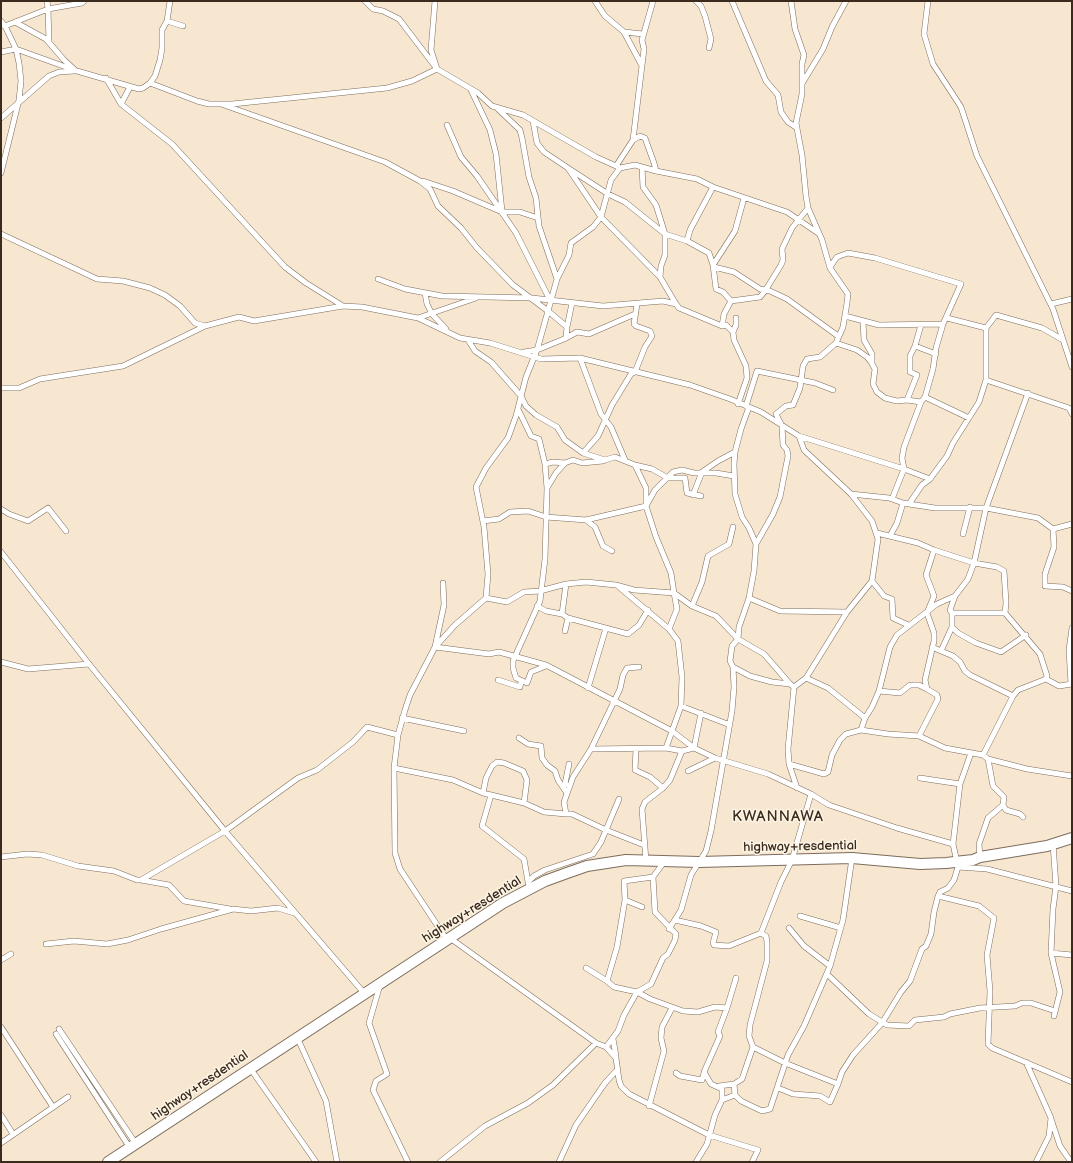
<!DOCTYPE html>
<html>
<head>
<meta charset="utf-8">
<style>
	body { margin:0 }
	#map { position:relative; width:1073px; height:1163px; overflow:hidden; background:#f8e7d0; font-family:"Balsamiq Sans",sans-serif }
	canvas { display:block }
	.frame { position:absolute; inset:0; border:2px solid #3b2a1e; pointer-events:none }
</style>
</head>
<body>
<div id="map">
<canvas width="1073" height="1163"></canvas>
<div class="frame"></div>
</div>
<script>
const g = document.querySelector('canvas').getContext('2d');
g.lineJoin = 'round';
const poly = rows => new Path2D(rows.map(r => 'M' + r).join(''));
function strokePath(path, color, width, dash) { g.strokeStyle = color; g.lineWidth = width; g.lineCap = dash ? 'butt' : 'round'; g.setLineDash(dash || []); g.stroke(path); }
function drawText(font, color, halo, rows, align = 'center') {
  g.font = font + ' "Balsamiq Sans",sans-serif'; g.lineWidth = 3; g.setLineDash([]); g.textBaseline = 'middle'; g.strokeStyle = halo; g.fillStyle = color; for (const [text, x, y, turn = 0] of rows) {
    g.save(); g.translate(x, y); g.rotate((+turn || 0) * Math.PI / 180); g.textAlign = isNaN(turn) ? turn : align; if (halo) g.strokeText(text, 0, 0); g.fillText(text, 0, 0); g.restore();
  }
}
const street = poly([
	[435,1,431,50,437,69,478,93,492,106,523,115,596,157,616,166,633,140],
	[595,1,605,16,624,32,643,34],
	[653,1,642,40,644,49,633,140,640,136,645,138,654,163,656,171,697,179,713,187],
	[696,1,701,6,705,16,711,39,709,48],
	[732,1,766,81,778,95,781,112,788,122,797,128],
	[928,1,924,34,933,64,961,107,977,156,1053,309,1072,367],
	[1,21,5,26,16,49,19,63,21,81,19,100,1,173],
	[167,21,183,26],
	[15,22,46,39,64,60,74,69],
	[2,25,5,26,48,9,47,1],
	[624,32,641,64],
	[49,42,48,9,82,3,84,1],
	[1,52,16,49,77,71,139,89,143,88,150,83,155,76,160,60,162,48,162,30,167,21,170,1],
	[106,78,121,104,172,144,285,267,306,283,343,306,362,307,418,318,460,338,490,343,541,359,580,358,690,385,730,399,761,412,799,436,904,469,930,479],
	[803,82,823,49,832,27,846,1],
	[150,83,197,101,209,104,232,104,387,88,412,81,437,69,399,19,383,11,373,9,365,1],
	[471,90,490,130,496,154,502,211],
	[121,104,130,87],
	[221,104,385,162,420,181,430,189,438,206,461,228,477,248,513,285,548,311,537,350,524,352],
	[498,109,520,130,522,138,529,177,536,198,539,226,557,279,548,311,567,327,566,338],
	[1,118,49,76,59,72,74,71],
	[533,121,537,143,544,152,568,168,601,217,660,277,676,304],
	[447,125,461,157,477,176,516,233,550,300],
	[642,167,643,187,656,205,665,234,665,255,661,266,660,277],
	[568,168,608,194,625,202,665,234,687,241,709,253,713,265,716,289,723,292,731,301,724,314,722,326,726,325,733,332,734,340,746,366,747,378,738,404],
	[620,168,635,165,656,171],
	[423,181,453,191,502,212,520,212,538,218],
	[1,234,97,279,123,281,150,288,165,295,180,306,195,323,205,326,239,317,254,321,343,306],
	[687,241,690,230,713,187,787,212,818,233],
	[713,265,735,231,744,198],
	[714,267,734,272,760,289,770,291,787,299,838,336],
	[830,267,837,257,848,253,875,258,961,284,943,324,936,348,933,369,925,397,921,402,904,447,902,458,904,469,892,499],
	[378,279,405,289,442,296,532,298,603,306,663,301,676,304,679,308,722,326],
	[557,279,569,255,571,243,593,227,601,217,611,180,620,168,616,166],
	[425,293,427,304,432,314,446,329],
	[731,301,760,297,765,291,781,265,783,260,782,249,792,228,808,208],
	[1051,304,1072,299],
	[845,316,879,325,943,324],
	[418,318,476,298],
	[947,318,986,328],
	[863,322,864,340,872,354,872,364,875,369,873,384,877,392,885,398,897,401,907,400,921,402],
	[567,327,572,303],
	[733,332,736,325,736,318],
	[468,340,475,351,491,362,521,396,526,406,536,415,557,427,565,440,583,453,605,460,615,457,635,465,646,488,646,506,656,537,671,573,674,593,692,606,716,616,738,639,764,654,790,684,794,687],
	[836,343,857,350,867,357,872,363],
	[915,346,936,354],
	[580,358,601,414,611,427,625,460],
	[986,380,1069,408,1072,414],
	[1,388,19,388,40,379,123,366,205,326],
	[925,397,969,418],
	[907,400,917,375,910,372,910,356,915,346,921,325],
	[746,406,757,371,815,383,833,390],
	[749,407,741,429,735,452,734,464,735,494,742,517,749,528,756,544],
	[518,409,531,436,539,439,545,464,553,462,565,463,573,460,582,463,603,461],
	[583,453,598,436,612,405,631,374,635,372,645,347,652,336,650,331,636,326,634,324,637,304],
	[545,464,547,488],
	[635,465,652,469,668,478,685,478,687,493,701,496],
	[851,494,889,498,903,503],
	[693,495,702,472,718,461,735,452],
	[909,504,935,508,986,508,1038,518,1053,529,1054,547,1045,574,1045,586,1063,587,1072,591],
	[1,509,9,514,28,521,48,508,66,531],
	[586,520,595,527,603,546,612,551],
	[483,521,499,519,510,512,528,511,546,517,586,520,646,506,655,490,673,472,682,470,694,473,716,473,734,476],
	[1053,529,1072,524],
	[877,533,918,543,934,550,974,563,997,567,1004,571,1006,603,1005,613,1040,654,1047,676,1046,679,1018,690,1013,696,983,755],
	[963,534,970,507],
	[890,536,897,523,903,503,909,504,922,485,930,479,947,456,953,443,979,402,986,380,986,328,996,315,1042,328,1063,340],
	[1,552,89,664,225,831,364,993],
	[872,581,884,596,892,599,893,618,908,625],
	[443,583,444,605,435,647,489,654,499,652,546,665,672,731,694,748,715,758,768,774,811,794,829,805,897,828,953,844],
	[619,587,669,629],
	[486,598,507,602,524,592,540,591,566,584,586,582,616,585,634,590,674,593,677,609,669,629,678,641,682,677,681,706,666,748,682,751,670,780,663,788,645,802,642,809,646,861],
	[749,598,780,611,847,612],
	[537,606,546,611,562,614],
	[692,606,702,582,708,556,729,544,733,527],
	[952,613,1005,613],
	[568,618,628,634,639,625,648,610],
	[952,627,958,633,976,643,1001,652,1026,635],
	[565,631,568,618,562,614,566,584],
	[932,647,941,651,952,627,952,613,950,610,955,596],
	[941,651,953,656,960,662,965,671,970,675,1013,696],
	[1,662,28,669,89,664],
	[546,666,531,672,527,683,516,678,513,668,513,661,540,601,545,559,547,488,556,473,565,463],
	[639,667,627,668,623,675,620,689,591,749,573,777,564,802,566,814,572,814,606,830,644,845],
	[733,667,750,676,772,682,790,684],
	[806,678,828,688,865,718],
	[1046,679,1059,686,1072,684],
	[498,680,520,687,521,682],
	[1071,684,1069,650,1072,628],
	[588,688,606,628],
	[879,691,900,693,910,685,919,685,927,689],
	[681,706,730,725],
	[402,718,464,731],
	[861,730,865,718,872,707,879,691,890,647,897,635,937,604,955,596,968,579,974,563,986,508,1028,393],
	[919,736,938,699,937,695,927,689,925,680,934,641,934,633,927,613,934,596,926,575,934,550],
	[519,738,528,744,541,746,542,758,547,765,555,771,558,780,567,793],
	[591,749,666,748],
	[636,749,635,770,650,777,663,788],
	[682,751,694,748,701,713],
	[988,759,993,786,1004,797,1003,805,1006,810,1020,814,1023,817],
	[569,764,565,784,570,786],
	[789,764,824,774,828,772,832,755,840,740,846,734,861,730,888,734,919,736,945,748,983,755,988,759,1027,769,1072,776],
	[394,768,453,780,483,793,524,803,544,812,566,814],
	[688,771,715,758],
	[920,778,960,784],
	[797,788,789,764,788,749,794,687,806,678,847,612,872,581,878,539,872,521,851,494,804,450,799,436],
	[483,793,486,778,492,766,497,762,504,763,523,771,527,780,524,803],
	[491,795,482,826,524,859,528,882],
	[1053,844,1056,886,1053,909,1051,953,1060,992,1054,1016],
	[1,857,27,854,42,855,78,866,114,871,137,880,141,880,169,885,184,901,230,909],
	[980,857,979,844,988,818,1003,805],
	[664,862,653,877,655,912,676,934,675,940,668,954,663,958,651,984,637,992,624,1015,618,1031,606,1047,616,1058,619,1080,621,1086,629,1094,709,1135,758,1150,752,1162],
	[958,867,987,869,1072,891],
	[141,880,225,831,298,778,317,770,353,742,367,727,398,735],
	[530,888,528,882,534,876,545,870,593,854,601,842,619,799],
	[938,896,979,906,994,918,987,955,990,991,988,1044,992,1048,1072,1082],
	[625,900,642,907],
	[800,916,841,928],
	[675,920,701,926,716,932,713,943,714,945,729,946,761,933,781,882,792,860,811,794],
	[789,928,804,946,830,966],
	[669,929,681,910,691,875,706,851,711,831,732,711,734,687,733,667,730,661,732,646,738,639,739,627,749,598,754,571,756,544,773,514,780,497,788,456,787,450,783,445,782,426,776,414,786,406,793,405,800,388,803,366,807,359,820,357,836,343,843,327,847,303,848,294,830,268,822,240,808,208,806,196,802,155,796,123,802,94,802,64,804,55,795,29,791,1],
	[450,938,596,1043,606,1047],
	[447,940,400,869,395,853,394,768,398,735,405,710,410,695,435,647,455,625,486,598,488,574,484,527,476,487,486,468,508,438,516,416,526,377,537,350,564,339,577,332,589,334,635,314],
	[46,944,74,941,107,944,128,940,161,929,233,909,251,911,278,908,294,913],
	[1051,953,1072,955],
	[1,960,11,954],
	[586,968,607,981,614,987,637,992,650,999,683,1011,698,1012,715,1007,727,1008],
	[827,974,869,1014,887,1025,909,1026,915,1020,944,1017,950,1014,980,1008,1015,1006,1022,1003,1031,1003,1055,1011],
	[607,981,617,947,625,900,624,881,653,877],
	[380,985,369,1023,387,1074,376,1081,373,1090,408,1162],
	[1,1027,53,1107],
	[59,1029,136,1144],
	[56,1034,130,1148],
	[297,1037,326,1101,337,1162],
	[613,1039,616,1056],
	[753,1047,785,1063,838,1084,830,1102,820,1096,793,1094,778,1088],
	[1026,1062,1051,1118,1049,1136,1036,1162],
	[250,1068,316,1162],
	[676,1073,680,1076,702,1080,704,1073],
	[734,1084,735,1095,741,1101,762,1111,770,1109,788,1055,804,1026,830,966,843,920,852,858],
	[838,1084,842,1072,853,1055,882,1023,901,992,910,981,922,949,926,946,931,934,934,912,938,896,940,892,948,888,954,880,958,867,953,844,960,784,971,753],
	[719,1086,734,1084,742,1079,753,1047,749,1036,750,1025,767,961,767,942,766,936,761,933],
	[722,1100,735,1095],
	[649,1106,664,1051,661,1038,662,1027,672,1008],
	[1,1115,13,1134],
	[1051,1119,1060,1146,1071,1162],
	[1,1143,68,1097],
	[440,1162,485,1126,528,1103,553,1085,596,1043],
	[559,1162,576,1125,605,1083,617,1070],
	[696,1162,707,1144,715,1115,722,1100,722,1089,711,1084,704,1072,720,1036,718,1032,727,1008,736,978]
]);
const highway = poly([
	[108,1162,503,903,545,881,567,873,587,866,626,860,699,862,852,858,920,864,946,863,973,860,980,857,1047,846,1072,838]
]);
const streetNames = [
	["highway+resdential",800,847,-1],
	["highway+resdential",472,910,-32],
	["highway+resdential",200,1086,-34]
];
const quarterNames = [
	["KWANNAWA",778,817]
];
strokePath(street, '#7d6c5c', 6);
strokePath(highway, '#7d6c5c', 12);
strokePath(street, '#fff', 5);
strokePath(highway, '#fff', 10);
drawText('13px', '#3b2a1e', '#fcf5e5', streetNames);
g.letterSpacing = '1px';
drawText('15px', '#3b2a1e', '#fcf5e5', quarterNames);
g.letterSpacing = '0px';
</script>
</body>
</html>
